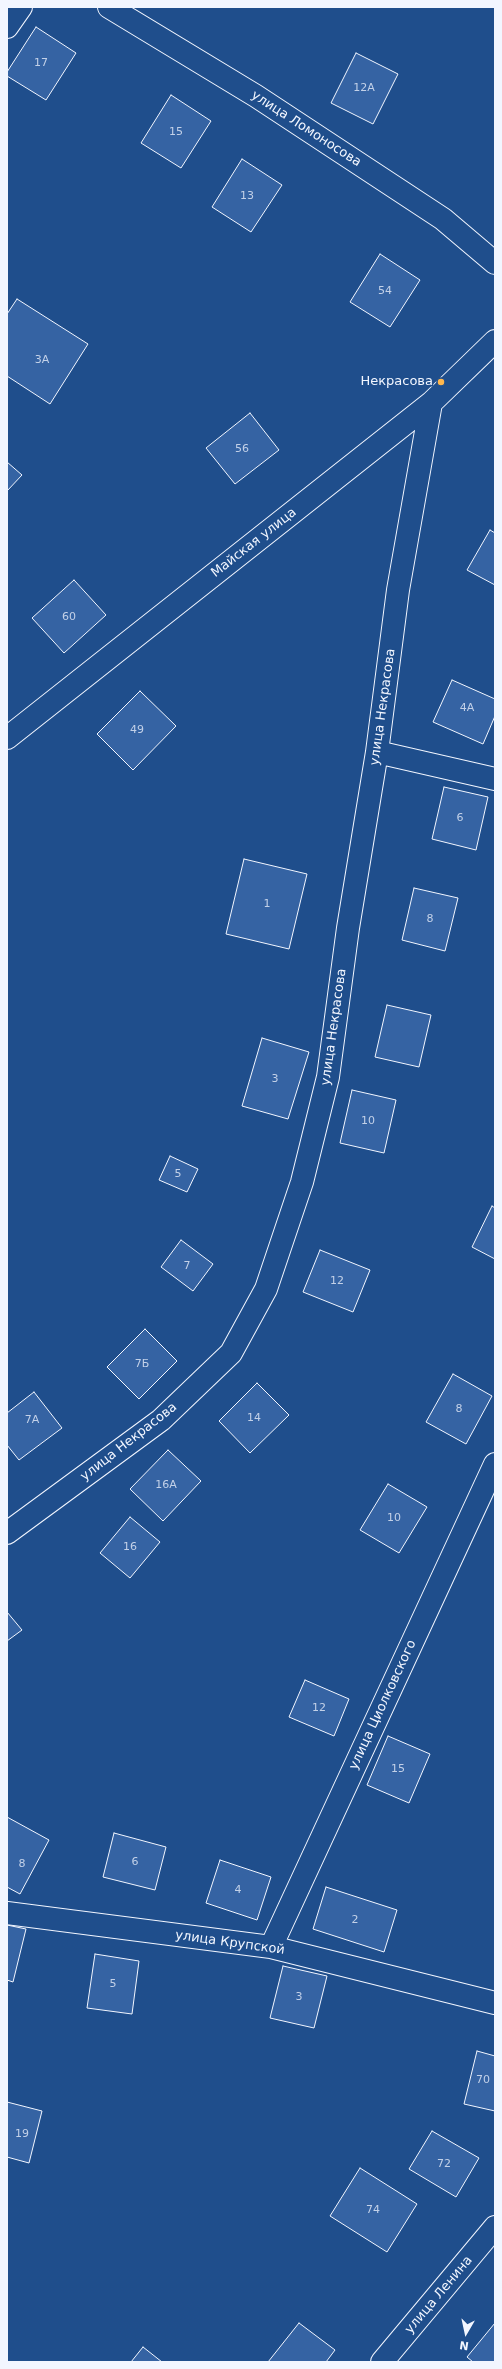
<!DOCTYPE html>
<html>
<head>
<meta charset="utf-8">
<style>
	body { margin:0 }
	#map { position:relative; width:502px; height:2369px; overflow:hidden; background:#1f4e8c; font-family:"DejaVu Sans",sans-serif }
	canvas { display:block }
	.frame { position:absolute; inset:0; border:8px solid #f2f6ff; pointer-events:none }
	.north { position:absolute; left:446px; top:2313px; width:40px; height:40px; -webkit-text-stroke:3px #1f4e8c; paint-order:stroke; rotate:189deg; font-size:11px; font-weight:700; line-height:16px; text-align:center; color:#f2f6ff }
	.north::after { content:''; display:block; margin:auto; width:14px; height:18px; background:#f2f6ff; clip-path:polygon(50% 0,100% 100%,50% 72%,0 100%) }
</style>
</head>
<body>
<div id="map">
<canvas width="502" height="2369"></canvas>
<div class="frame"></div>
<div class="north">N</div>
</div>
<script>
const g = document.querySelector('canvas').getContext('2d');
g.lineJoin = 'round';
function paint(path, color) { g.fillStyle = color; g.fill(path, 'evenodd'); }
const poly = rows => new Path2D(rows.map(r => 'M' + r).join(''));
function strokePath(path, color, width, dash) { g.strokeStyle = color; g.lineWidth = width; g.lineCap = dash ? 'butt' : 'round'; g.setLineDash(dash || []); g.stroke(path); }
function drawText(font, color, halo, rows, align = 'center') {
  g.font = font + ' "DejaVu Sans",sans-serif'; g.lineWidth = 3; g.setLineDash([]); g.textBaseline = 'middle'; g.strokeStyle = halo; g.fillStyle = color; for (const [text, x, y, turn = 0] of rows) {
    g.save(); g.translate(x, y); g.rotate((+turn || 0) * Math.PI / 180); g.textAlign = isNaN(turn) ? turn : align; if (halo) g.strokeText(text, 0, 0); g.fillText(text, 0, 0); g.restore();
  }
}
const building = poly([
	[36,27,76,53,46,100,7,76,7,72,36,27],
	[356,53,398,74,373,124,331,103,356,53],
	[171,95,211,121,181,168,141,143,171,95],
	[242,159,282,185,251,232,212,207,242,159],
	[380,254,420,280,390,327,350,302,380,254],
	[17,299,88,344,50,404,7,376,7,314,17,299],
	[250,413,279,450,235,484,206,448,250,413],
	[7,462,22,475,7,491,7,462],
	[490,530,495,533,495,585,467,570,490,530],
	[74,580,106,615,64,653,32,618,74,580],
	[452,680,495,699,495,716,483,744,433,722,452,680],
	[140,691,176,726,133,770,97,734,140,691],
	[444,787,488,797,476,850,432,839,444,787],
	[244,859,307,874,289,949,226,934,244,859],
	[414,888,458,898,445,951,402,940,414,888],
	[387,1005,431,1015,419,1067,375,1057,387,1005],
	[262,1038,309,1052,288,1119,242,1106,262,1038],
	[352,1090,396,1100,384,1153,340,1143,352,1090],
	[170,1156,198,1169,187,1192,159,1180,170,1156],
	[492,1206,495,1208,495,1259,472,1247,492,1206],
	[181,1240,213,1264,193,1291,161,1267,181,1240],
	[320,1250,370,1270,353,1312,303,1292,320,1250],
	[145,1329,177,1361,139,1399,107,1367,145,1329],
	[453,1374,492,1396,466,1444,426,1422,453,1374],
	[257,1383,289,1415,250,1453,219,1421,257,1383],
	[34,1392,62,1428,19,1460,7,1445,7,1413,34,1392],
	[168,1450,201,1481,163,1521,130,1489,168,1450],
	[388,1484,427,1507,399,1553,360,1530,388,1484],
	[130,1517,160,1542,130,1578,100,1553,130,1517],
	[7,1612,22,1630,7,1641,7,1612],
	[305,1680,349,1699,334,1736,289,1717,305,1680],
	[388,1736,430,1754,409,1803,367,1785,388,1736],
	[7,1817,49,1840,20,1894,7,1887,7,1817],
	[114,1833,166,1847,155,1890,103,1877,114,1833],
	[220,1860,271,1877,257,1920,206,1903,220,1860],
	[326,1887,397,1910,384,1952,313,1929,326,1887],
	[7,1925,26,1929,13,1982,7,1980,7,1925],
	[95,1954,139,1961,132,2014,87,2008,95,1954],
	[283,1966,327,1976,314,2028,270,2018,283,1966],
	[477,2051,495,2056,495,2111,464,2104,477,2051],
	[7,2102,42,2111,29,2163,7,2157,7,2102],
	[432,2131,479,2158,456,2197,409,2169,432,2131],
	[360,2168,417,2204,387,2252,330,2216,360,2168],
	[299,2323,335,2350,326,2362,268,2362,299,2323],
	[495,2323,495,2362,473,2362,467,2357,495,2323],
	[143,2347,162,2362,131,2362,143,2347]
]);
const minor = poly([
	[109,7,256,96,443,219,495,263],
	[7,27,21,7],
	[7,738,431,403,495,341],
	[377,752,495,779],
	[7,1533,161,1420,231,1353,266,1289,302,1182,328,1077,348,928,377,752,398,590,431,403],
	[7,1913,271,1947,495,2003],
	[271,1947,495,1464],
	[382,2362,495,2227]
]);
const markers = [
	[441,382,4,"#ffb74d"]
];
const numberNames = [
	["17",41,63],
	["12А",364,88],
	["15",176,132],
	["13",247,196],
	["54",385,291],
	["3А",42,360],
	["56",242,449],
	["60",69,617],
	["4А",467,708],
	["49",137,730],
	["6",460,818],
	["1",267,904],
	["8",430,919],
	["3",275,1079],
	["10",368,1121],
	["5",178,1174],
	["7",187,1266],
	["12",337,1281],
	["7Б",142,1364],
	["8",459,1409],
	["14",254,1418],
	["7А",32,1420],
	["16А",166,1485],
	["10",394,1518],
	["16",130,1547],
	["12",319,1708],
	["15",398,1769],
	["6",135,1862],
	["8",22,1864],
	["4",238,1890],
	["2",355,1920],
	["5",113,1984],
	["3",299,1997],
	["70",483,2080],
	["19",22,2134],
	["72",444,2164],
	["74",373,2210]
];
const streetNames = [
	["улица Ломоносова",306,129,33],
	["Майская улица",254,543,-38],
	["улица Некрасова",383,707,-82],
	["улица Некрасова",334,1027,-82],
	["улица Некрасова",129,1442,-38],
	["улица Циолковского",383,1705,-65],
	["улица Крупской",230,1943,8],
	["улица Ленина",439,2295,-50]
];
const poiNames = [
	["Некрасова",433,382]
];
paint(building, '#3563a3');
strokePath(building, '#f2f6ff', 1);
strokePath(minor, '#f2f6ff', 24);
strokePath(minor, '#1f4e8c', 22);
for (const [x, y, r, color] of markers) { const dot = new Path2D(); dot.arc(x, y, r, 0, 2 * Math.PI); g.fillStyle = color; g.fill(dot); strokePath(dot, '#1f4e8c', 1.5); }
drawText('11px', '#c3d1e8', null, numberNames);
drawText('13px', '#f2f6ff', '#1f4e8c', streetNames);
drawText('13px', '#f2f6ff', '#1f4e8c', poiNames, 'right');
</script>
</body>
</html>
